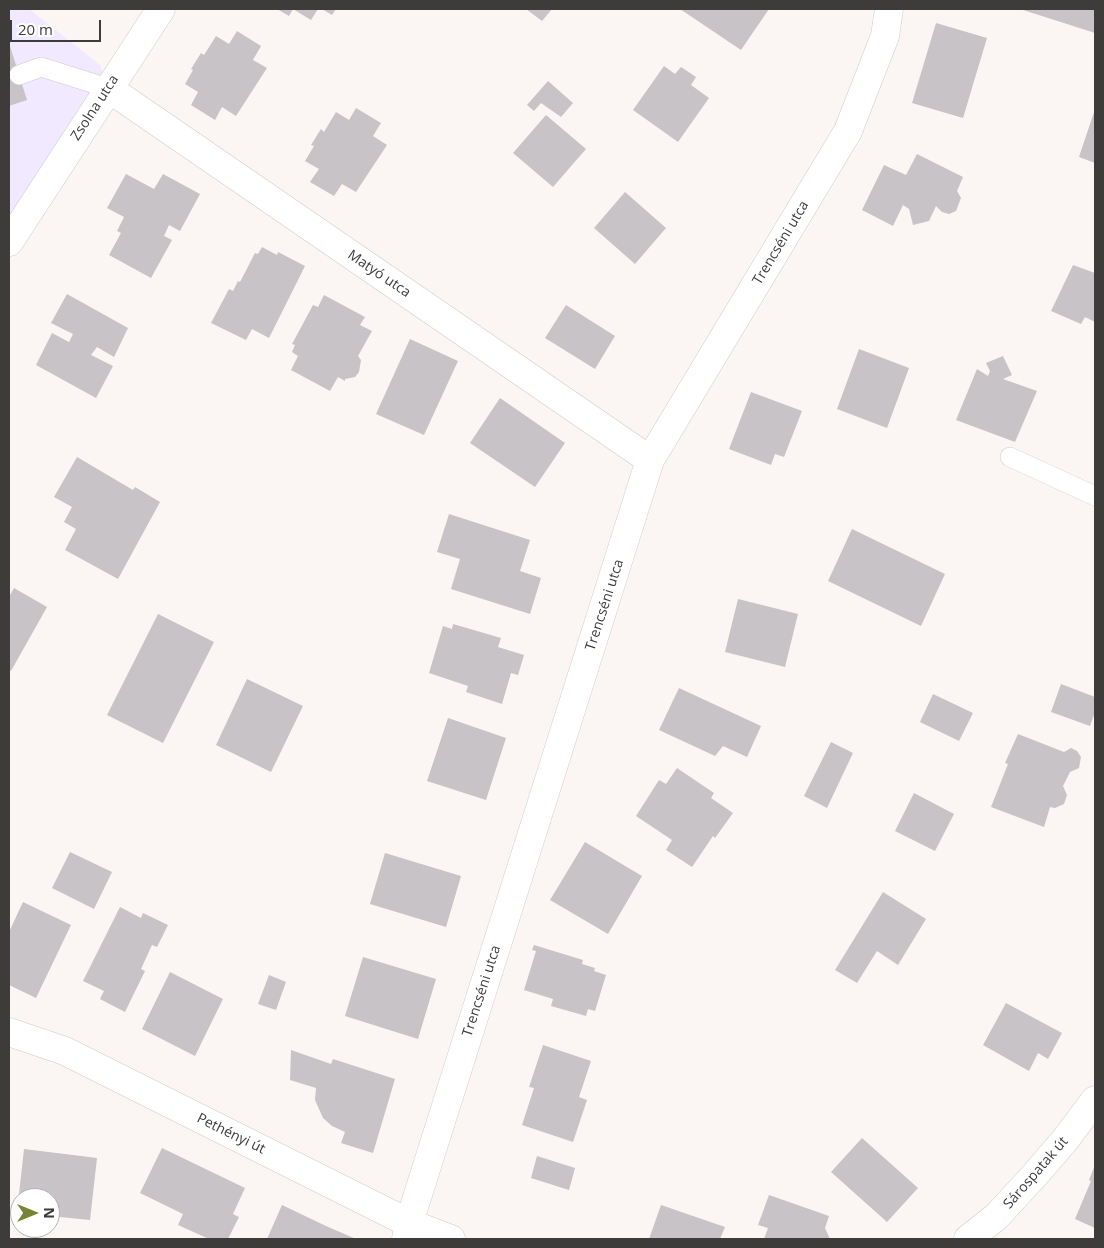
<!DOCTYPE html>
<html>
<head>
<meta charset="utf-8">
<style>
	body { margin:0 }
	#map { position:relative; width:1104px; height:1248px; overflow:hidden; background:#fbf6f4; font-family:"Open Sans",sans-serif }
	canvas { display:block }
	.frame { position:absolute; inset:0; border:10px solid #3e3c3b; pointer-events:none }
	.north { position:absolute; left:10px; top:1188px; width:50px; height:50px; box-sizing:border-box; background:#fff; border:1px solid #b2b1b1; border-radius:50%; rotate:90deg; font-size:14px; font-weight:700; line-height:20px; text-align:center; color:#3e3c3b }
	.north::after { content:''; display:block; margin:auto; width:18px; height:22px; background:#758534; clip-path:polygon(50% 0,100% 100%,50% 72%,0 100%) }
	.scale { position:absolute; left:10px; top:20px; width:91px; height:22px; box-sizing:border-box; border:2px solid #3e3c3b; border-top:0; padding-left:6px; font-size:15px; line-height:18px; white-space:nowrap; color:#3e3c3b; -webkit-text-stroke:4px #fff; paint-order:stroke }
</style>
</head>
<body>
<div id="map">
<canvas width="1104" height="1248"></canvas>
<div class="frame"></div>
<div class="north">N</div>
<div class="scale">20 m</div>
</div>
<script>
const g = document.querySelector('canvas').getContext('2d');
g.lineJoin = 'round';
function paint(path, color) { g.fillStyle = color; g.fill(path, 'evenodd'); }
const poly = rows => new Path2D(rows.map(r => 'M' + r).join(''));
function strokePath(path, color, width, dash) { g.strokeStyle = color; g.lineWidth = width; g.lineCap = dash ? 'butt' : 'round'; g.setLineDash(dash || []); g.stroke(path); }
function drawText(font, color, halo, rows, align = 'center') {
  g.font = font + ' "Open Sans",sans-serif'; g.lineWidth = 4.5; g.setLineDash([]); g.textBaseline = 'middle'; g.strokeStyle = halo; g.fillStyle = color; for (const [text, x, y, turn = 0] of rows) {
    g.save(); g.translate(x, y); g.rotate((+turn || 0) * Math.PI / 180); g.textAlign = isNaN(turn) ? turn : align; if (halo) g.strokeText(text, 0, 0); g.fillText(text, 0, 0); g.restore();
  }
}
const commercial = poly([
	[9,9,29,9,100,65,108,88,14,216,9,216]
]);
const building = poly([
	[277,9,293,9,289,16],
	[293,9,318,9,311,20],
	[322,9,336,9,332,15],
	[526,9,552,9,542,21],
	[680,9,769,9,741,50],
	[1020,9,1095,9,1095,33],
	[936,23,987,38,963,118,912,103],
	[237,31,261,46,253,60,267,68,236,116,222,107,215,120,191,105,198,92,185,84,193,70,191,69,201,53,204,55,216,36,229,44],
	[9,43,27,100,9,106],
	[664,66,675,74,681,67,696,77,691,85,709,98,678,142,633,110],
	[548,81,573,103,561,117,541,103,534,111,527,105],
	[356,108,381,123,373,136,387,145,356,192,342,184,334,196,310,182,319,169,305,161,314,146,311,145,321,129,324,132,336,112,349,120],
	[1095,109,1095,163,1079,157],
	[546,115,586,149,553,187,513,153],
	[917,154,963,177,957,191,961,198,956,211,949,214,942,212,936,206,929,221,913,225,909,209,903,205,893,226,862,210,884,165,906,175],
	[126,174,154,189,163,174,200,194,180,231,169,225,164,236,172,240,151,278,109,255,121,233,117,231,124,217,107,208],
	[625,192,666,228,635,264,594,228],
	[262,247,277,255,278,252,305,266,269,338,252,329,246,340,211,323,229,289,233,291,238,281,240,282,255,253,258,254],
	[1073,265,1095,273,1095,322,1085,317,1081,324,1051,311],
	[67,294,128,328,114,357,97,347,91,355,113,366,96,398,36,365,52,333,69,342,73,334,51,323],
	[324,295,365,317,360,325,372,331,358,356,361,360,359,372,355,377,345,379,345,381,338,377,330,391,291,370,298,356,292,352,295,345,292,344,313,305,318,307],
	[566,305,615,336,595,369,545,338],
	[410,339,458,361,424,435,376,414],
	[859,349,909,368,887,428,837,409],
	[1003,356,1012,375,1003,379,1037,391,1015,442,956,420,977,369,988,376,990,371,986,363],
	[751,392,802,411,784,457,775,454,771,465,729,449],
	[500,398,565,443,535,487,470,443],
	[77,457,133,490,135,487,160,502,118,579,65,550,76,529,64,522,72,507,54,497],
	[449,514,530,540,520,571,541,578,530,614,451,589,460,559,437,552],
	[852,529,945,574,921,626,828,581],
	[14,588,47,607,11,671,9,669,9,597],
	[738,599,798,614,785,667,725,652],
	[158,614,214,642,163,743,107,715],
	[453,624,501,638,498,647,524,655,518,675,511,673,502,704,466,692,468,686,429,673,443,626,452,629],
	[247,679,303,706,271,772,216,745],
	[1061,684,1095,697,1095,712,1090,726,1051,712],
	[679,688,761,726,747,757,723,746,715,756,659,730],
	[933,694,973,713,959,741,920,722],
	[448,718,506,738,486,800,427,781],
	[1018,734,1064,752,1071,748,1077,751,1081,757,1079,768,1070,772,1063,786,1067,795,1064,804,1055,808,1050,807,1044,827,991,807,1008,764,1005,763],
	[831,742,853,753,827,808,804,796],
	[677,768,714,793,711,798,733,813,715,838,713,836,692,867,666,850,672,840,636,816,659,780,666,784],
	[914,793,954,814,935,851,895,831],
	[585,842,642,876,608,934,550,900],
	[70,852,112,872,94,909,52,888],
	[385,853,461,876,446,927,370,904],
	[883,892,926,919,898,965,877,951,857,983,835,970],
	[23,902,71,925,36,998,9,985,9,932],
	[120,907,141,918,143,913,168,925,157,947,152,945,141,969,145,971,125,1012,100,999,104,991,83,981],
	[534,945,583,960,582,964,595,968,594,971,606,975,595,1011,588,1009,586,1016,551,1006,553,999,524,990,536,951,532,950],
	[363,957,436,979,418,1039,345,1016],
	[170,972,223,999,195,1056,142,1029],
	[269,975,286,982,276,1010,258,1004],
	[1006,1003,1062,1033,1048,1059,1038,1053,1029,1071,983,1045],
	[543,1045,591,1061,579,1097,587,1100,573,1142,522,1125,534,1088,529,1087],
	[291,1050,331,1064,333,1059,395,1079,373,1153,341,1143,345,1132,332,1126,323,1118,315,1100,316,1088,290,1080],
	[862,1138,918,1188,887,1222,831,1172],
	[162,1148,245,1188,233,1214,239,1217,228,1239,209,1239,178,1225,183,1214,140,1193],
	[24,1149,97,1158,90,1220,50,1216,50,1198,20,1198,20,1212,17,1212],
	[537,1156,575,1168,569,1190,531,1178],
	[1095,1165,1095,1228,1075,1219,1091,1181,1089,1180],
	[769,1195,829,1216,825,1228,830,1239,764,1239,768,1228,758,1225],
	[282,1205,326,1226,356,1239,267,1239],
	[661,1205,725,1227,720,1239,649,1239]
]);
const service = poly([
	[19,75,41,67,108,88],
	[1010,457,1095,496]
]);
const minor = poly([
	[108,88,650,460],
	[9,242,161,9],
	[9,1032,65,1051,409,1223,451,1239],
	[406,1239,409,1223,650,460,848,131,885,36,889,9],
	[968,1239,996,1217,1033,1177,1065,1140,1095,1100]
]);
const streetNames = [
	["Zsolna utca",95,108,-57],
	["Trencséni utca",781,243,-59],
	["Matyó utca",379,274,34],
	["Trencséni utca",605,605,-72],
	["Trencséni utca",482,991,-72],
	["Pethényi út",231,1134,26],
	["Sárospatak út",1036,1173,-49]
];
paint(commercial, '#f1e9ff');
paint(building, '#c7c3c6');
strokePath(service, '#d0cbc9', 20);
strokePath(minor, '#d0cbc9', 29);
strokePath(service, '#fff', 19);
strokePath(minor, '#fff', 28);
drawText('14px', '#3e3c3b', '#fff', streetNames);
</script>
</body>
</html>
